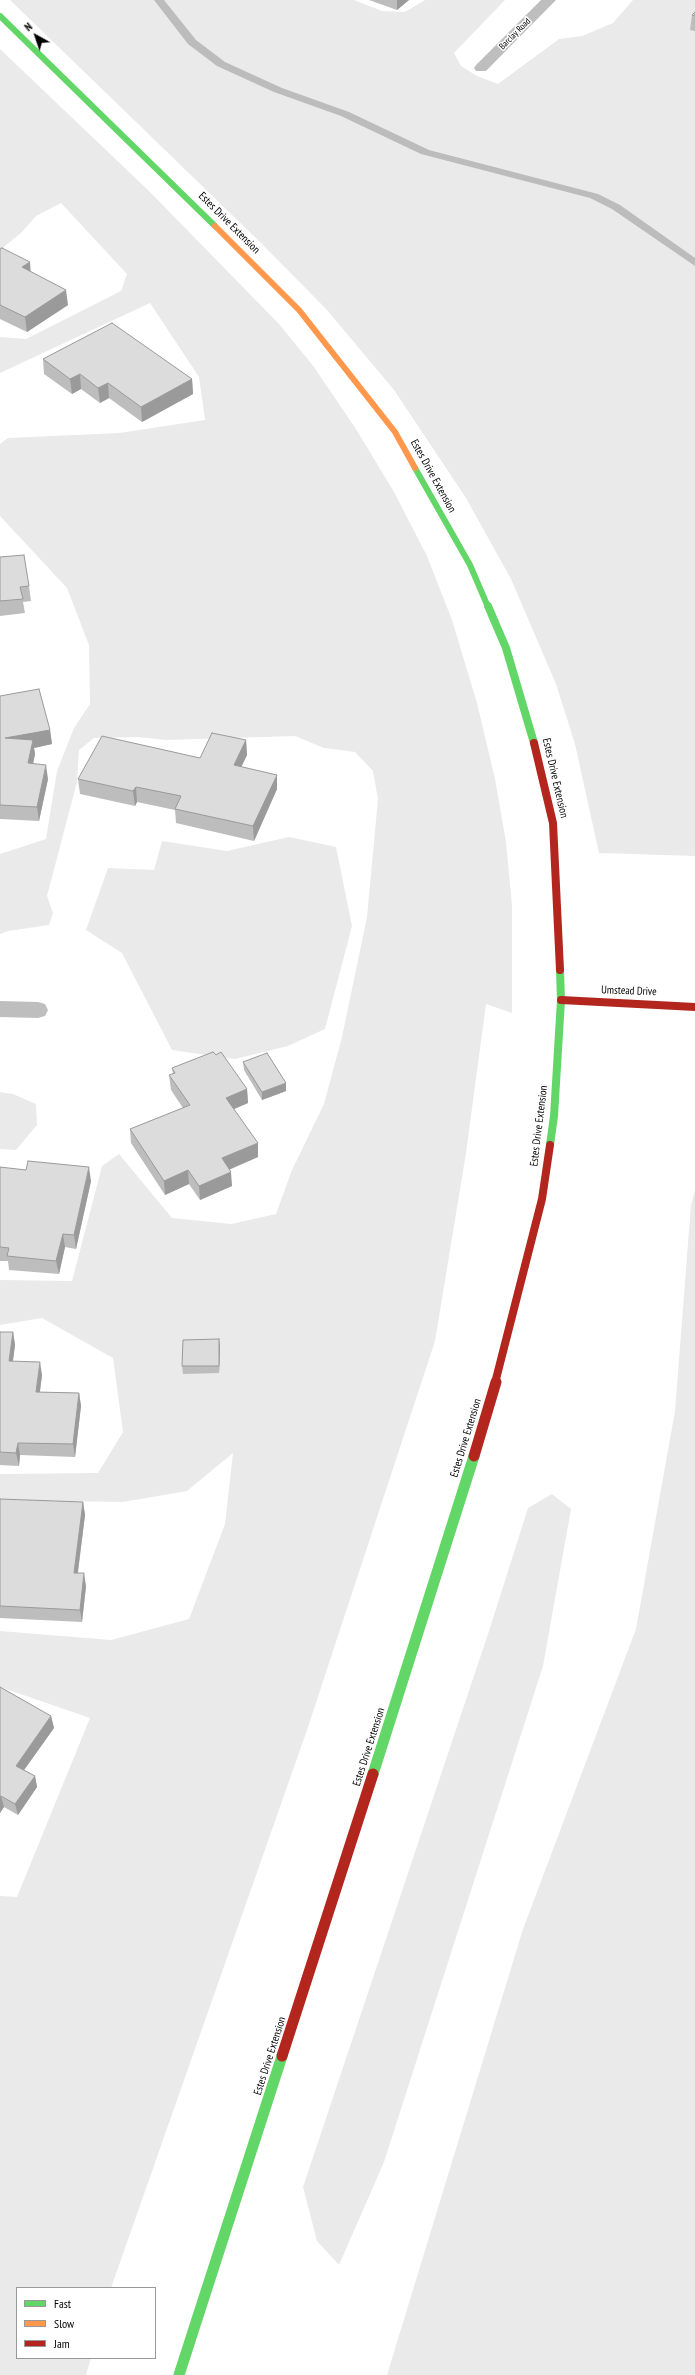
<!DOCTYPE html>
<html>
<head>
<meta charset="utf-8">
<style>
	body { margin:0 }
	#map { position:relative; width:695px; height:2375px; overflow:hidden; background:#fff; font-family:"PT Sans Narrow",sans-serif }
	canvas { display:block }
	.legend { position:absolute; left:16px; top:2287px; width:140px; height:72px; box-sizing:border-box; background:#fff; border:1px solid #999; margin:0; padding:5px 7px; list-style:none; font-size:12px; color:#000 }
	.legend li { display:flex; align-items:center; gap:8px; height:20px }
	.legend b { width:20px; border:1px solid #999 }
	.north { position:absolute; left:16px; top:16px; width:40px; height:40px; -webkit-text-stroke:3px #fff; paint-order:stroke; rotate:320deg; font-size:11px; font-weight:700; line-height:16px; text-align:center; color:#000 }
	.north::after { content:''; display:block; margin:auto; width:14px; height:18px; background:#000; clip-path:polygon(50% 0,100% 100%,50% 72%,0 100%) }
</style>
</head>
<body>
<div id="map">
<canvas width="695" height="2375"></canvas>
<ul class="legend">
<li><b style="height:5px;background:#63d668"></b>Fast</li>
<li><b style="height:5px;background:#ff974d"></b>Slow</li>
<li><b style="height:5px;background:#b3261e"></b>Jam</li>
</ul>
<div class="north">N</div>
</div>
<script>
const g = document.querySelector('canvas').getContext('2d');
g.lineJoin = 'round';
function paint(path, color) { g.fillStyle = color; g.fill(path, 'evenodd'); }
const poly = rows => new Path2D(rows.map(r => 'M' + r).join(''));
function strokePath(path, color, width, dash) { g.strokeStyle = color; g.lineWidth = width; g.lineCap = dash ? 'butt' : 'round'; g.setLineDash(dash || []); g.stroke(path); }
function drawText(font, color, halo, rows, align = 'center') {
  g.font = font + ' "PT Sans Narrow",sans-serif'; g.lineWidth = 3; g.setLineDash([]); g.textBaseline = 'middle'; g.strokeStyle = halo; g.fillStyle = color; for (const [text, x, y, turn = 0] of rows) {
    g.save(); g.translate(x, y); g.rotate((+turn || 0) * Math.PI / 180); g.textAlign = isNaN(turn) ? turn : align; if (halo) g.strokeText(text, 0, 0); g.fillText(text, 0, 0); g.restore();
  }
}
const green = poly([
	[10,0,354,0,382,11,405,12,425,0,505,0,454,53,461,66,477,76,498,84,559,39,582,36,613,23,633,0,695,0,695,856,599,853,575,744,556,684,511,579,466,498,394,390,327,310,260,242],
	[0,49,149,191,280,325,314,367,356,429,394,492,427,556,452,620,477,703,495,779,506,842,512,906,512,1013,486,1004,466,1153,435,1341,307,1730,111,2288,17,2288,17,2358,91,2358,86,2375,0,2375,0,1896,17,1897,90,1718,0,1687,0,1631,111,1640,189,1619,225,1524,233,1453,187,1491,123,1502,0,1500,0,1474,98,1473,123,1432,113,1358,42,1318,0,1325,0,1280,72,1281,102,1166,119,1154,172,1218,231,1224,276,1214,292,1170,324,1104,342,1037,367,917,378,799,373,771,355,752,324,748,295,736,166,740,137,737,94,738,79,750,77,782,47,896,53,913,49,925,8,931,0,934,0,854,46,839,57,771,74,728,90,704,89,645,67,588,0,516,0,444,8,438,119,433,205,420,199,377,150,303,0,373,0,337,26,339,121,291,127,274,61,203,36,216,22,232,0,250],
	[289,837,336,847,352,926,325,1029,288,1046,235,1059,172,1050,122,953,86,930,108,868,154,870,162,841,227,851],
	[0,1092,13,1094,36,1104,37,1125,16,1150,0,1149],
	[695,1190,695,2375,387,2375,523,1929,636,1629,675,1411,691,1205],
	[552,1494,571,1509,543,1666,384,2162,339,2265,317,2241,303,2187,489,1631,528,1508]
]);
const stream = poly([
	[154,0,164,0,196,40,225,62,282,88,349,112,429,150,598,194,620,205,695,258,695,266,612,209,590,198,421,154,341,116,274,92,217,66,188,44,154,0]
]);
const street = poly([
	[541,0,556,0,486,71,476,71,474,68,476,65,541,0],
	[0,1001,38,1002,45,1004,48,1010,45,1016,38,1018,0,1017,0,1001]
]);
const fastFar2 = poly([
	[0,16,215,226],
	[415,468,470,565,488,607]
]);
const fastFar1 = poly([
	[488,606,506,648,534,743],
	[550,1145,554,1116,561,1000,560,970]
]);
const fast = poly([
	[373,1774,474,1456],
	[179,2375,282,2056]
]);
const slow = poly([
	[215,226,299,310,395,432,415,468]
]);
const jamFar1 = poly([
	[534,743,553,823,560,970],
	[561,1000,695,1007],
	[495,1383,542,1199,550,1145]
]);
const jam = poly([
	[474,1456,496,1382],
	[282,2056,373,1774]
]);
const wall = poly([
	[369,0,409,0,397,10],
	[695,12,695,31,690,30,692,15],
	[0,249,31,272,68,305,27,332,0,319],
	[43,359,192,379,193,394,142,422,109,398,100,403,81,389,72,394,44,374],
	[0,557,29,586,31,601,23,602,25,613,0,616],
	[0,696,50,730,52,744,34,748,35,754,33,764,48,779,39,821,0,819],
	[246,740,247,755,241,767,277,775,277,789,254,841,176,823,175,810,137,802,135,806,80,794,78,779,200,758],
	[216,1055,247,1089,248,1103,234,1109,258,1157,229,1170,232,1186,200,1200,189,1184,165,1195,131,1143,130,1129,183,1108,171,1090,169,1075,173,1074,172,1068],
	[243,1062,286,1083,286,1091,262,1100,244,1070],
	[0,1167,91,1181,76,1249,65,1247,59,1274,9,1270,8,1261,0,1261],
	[0,1332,13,1332,15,1345,13,1361,42,1375,40,1392,79,1393,81,1406,75,1457,20,1455,19,1466,0,1465],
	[219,1339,220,1347,219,1373,183,1374,182,1366],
	[0,1499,83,1502,85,1515,78,1573,86,1586,82,1622,0,1618],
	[0,1687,51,1716,54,1728,24,1770,35,1776,37,1787,18,1815,4,1807,0,1813]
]);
const shadedWall = poly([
	[397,0,409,0,397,10],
	[30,262,31,277,22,267],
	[66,290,68,305,27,332,25,317],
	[80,374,81,389,72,394,70,379],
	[192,379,193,394,142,422,141,407],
	[108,383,109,398,100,403,98,388],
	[50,730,52,744,34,748,35,754,30,778,5,738],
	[246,740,247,755,235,780,234,765],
	[46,765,48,779,39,821,37,807],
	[277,775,277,789,254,841,253,826],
	[136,787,137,802,135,806,133,791],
	[286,1083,286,1091,262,1100,262,1092],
	[247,1089,248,1103,227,1112,226,1098],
	[258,1143,258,1157,223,1172,222,1158],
	[89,1167,91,1181,76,1249,74,1235],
	[188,1170,189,1184,165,1195,164,1181],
	[231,1172,232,1186,200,1200,199,1186],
	[63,1234,65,1247,59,1274,56,1261],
	[13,1332,15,1345,11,1374,9,1361],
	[219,1339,220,1347,219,1373],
	[40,1362,42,1375,38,1405,36,1392],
	[79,1393,81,1406,75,1457,73,1444],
	[18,1443,20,1455,19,1466,16,1453],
	[83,1502,85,1515,76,1585,74,1573],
	[84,1573,86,1586,82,1622,80,1610],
	[51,1716,54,1728,19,1777,16,1766],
	[35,1776,37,1787,18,1815,15,1804],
	[1,1796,4,1807,0,1813,0,1797]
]);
const building = poly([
	[695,12,695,16,692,15,695,12],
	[2,248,30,262,22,267,66,290,25,317,0,305,0,249,2,248],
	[112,323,192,379,141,407,108,383,98,388,80,374,70,379,43,359,112,323],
	[24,555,29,586,20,587,23,599,0,601,0,557,24,555],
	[39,689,50,730,5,738,33,740,28,763,46,765,37,807,0,805,0,696,39,689],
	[212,733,246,740,234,765,277,775,253,826,175,809,181,796,136,787,133,791,78,779,102,736,200,758,212,733],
	[213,1052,216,1055,221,1052,247,1089,226,1098,258,1143,222,1158,231,1172,199,1186,188,1170,164,1181,130,1129,190,1105,169,1075,175,1073,172,1068,213,1052],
	[267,1053,286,1083,262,1092,243,1062,267,1053],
	[28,1161,89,1167,74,1235,63,1234,56,1261,7,1256,9,1248,0,1247,0,1167,26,1170,28,1161],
	[0,1332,13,1332,9,1361,40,1362,36,1392,79,1393,73,1444,18,1443,16,1453,0,1452,0,1332],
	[219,1339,219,1366,182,1366,183,1340,219,1339],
	[0,1499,83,1502,74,1573,84,1573,80,1610,0,1606,0,1499],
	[0,1687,51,1716,16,1766,35,1776,15,1804,1,1796,0,1797,0,1687]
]);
const farStreetnames = [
	["Barclay Road",515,34,-45]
];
const streetNames = [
	["Estes Drive Extension",229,223,45],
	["Estes Drive Extension",433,476,61],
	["Estes Drive Extension",555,778,77],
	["Umstead Drive",629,991,2],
	["Estes Drive Extension",539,1126,-83],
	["Estes Drive Extension",466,1438,-73],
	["Estes Drive Extension",369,1747,-72],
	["Estes Drive Extension",270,2056,-72]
];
paint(green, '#eaeaea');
paint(stream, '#bcbcbc');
paint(street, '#bebebe');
strokePath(fastFar2, '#63d668', 6);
strokePath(fastFar1, '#63d668', 8);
strokePath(fast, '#63d668', 11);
strokePath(slow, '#ff974d', 6);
strokePath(jamFar1, '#b3261e', 8);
strokePath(jam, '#b3261e', 11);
paint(wall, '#bdbdbd');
paint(shadedWall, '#9a9a9a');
paint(building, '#dcdcdc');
strokePath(building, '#9a9a9a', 1);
drawText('9px', '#000', '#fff', farStreetnames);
drawText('11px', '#000', '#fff', streetNames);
</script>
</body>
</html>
